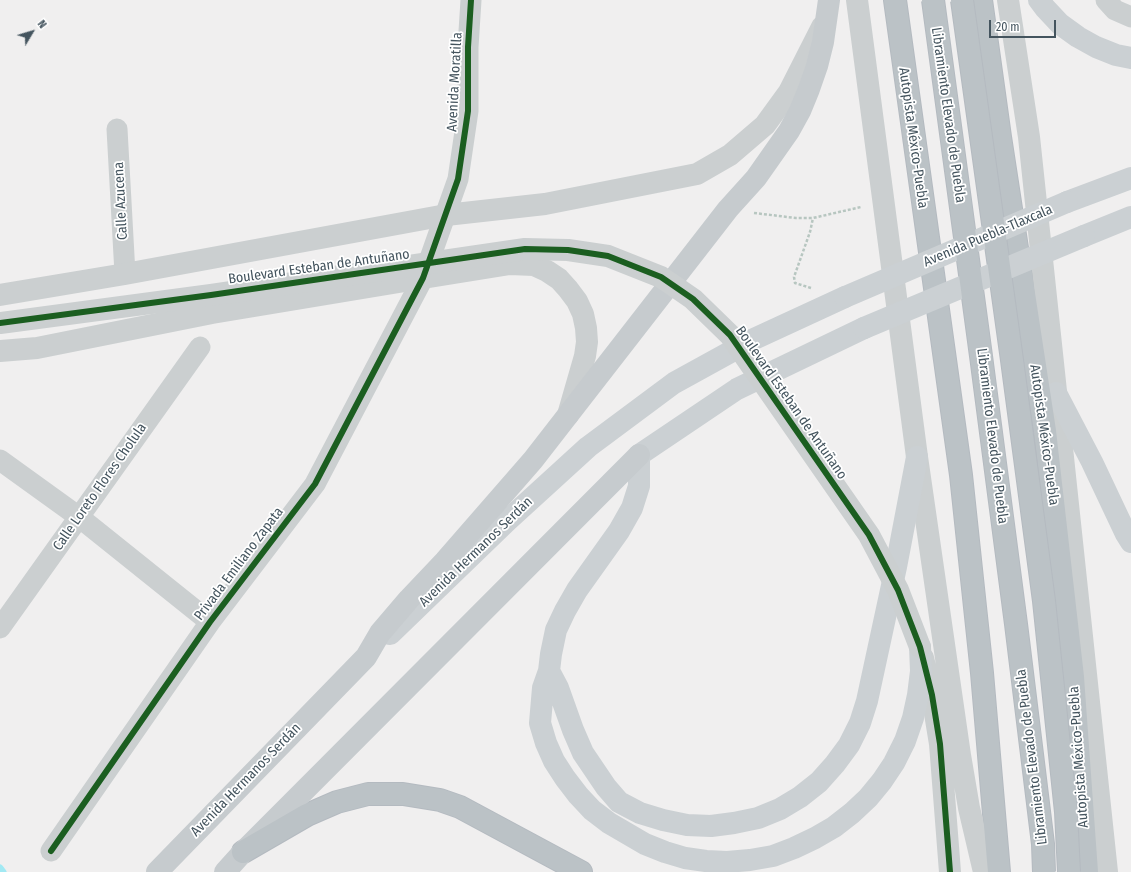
<!DOCTYPE html>
<html>
<head>
<meta charset="utf-8">
<style>
	body { margin:0 }
	#map { position:relative; width:1131px; height:872px; overflow:hidden; background:#f0efef; font-family:"Fira Sans Condensed",sans-serif }
	canvas { display:block }
	.north { position:absolute; left:12px; top:12px; width:40px; height:40px; -webkit-text-stroke:3px #fff; paint-order:stroke; rotate:52deg; font-size:11px; font-weight:700; line-height:16px; text-align:center; color:#44545e }
	.north::after { content:''; display:block; margin:auto; width:14px; height:18px; background:#44545e; clip-path:polygon(50% 0,100% 100%,50% 72%,0 100%) }
	.scale { position:absolute; left:989px; top:20px; width:67px; height:18px; box-sizing:border-box; border:2px solid #44545e; border-top:0; padding-left:5px; font-size:12px; line-height:14px; white-space:nowrap; color:#44545e; -webkit-text-stroke:3px #fff; paint-order:stroke }
</style>
</head>
<body>
<div id="map">
<canvas width="1131" height="872"></canvas>
<div class="north">N</div>
<div class="scale">20 m</div>
</div>
<script>
const g = document.querySelector('canvas').getContext('2d');
g.lineJoin = 'round';
const poly = rows => new Path2D(rows.map(r => 'M' + r).join(''));
function strokePath(path, color, width, dash) { g.strokeStyle = color; g.lineWidth = width; g.lineCap = dash ? 'butt' : 'round'; g.setLineDash(dash || []); g.stroke(path); }
function drawText(font, color, halo, rows, align = 'center') {
  g.font = font + ' "Fira Sans Condensed",sans-serif'; g.lineWidth = 3.5; g.setLineDash([]); g.textBaseline = 'middle'; g.strokeStyle = halo; g.fillStyle = color; for (const [text, x, y, turn = 0] of rows) {
    g.save(); g.translate(x, y); g.rotate((+turn || 0) * Math.PI / 180); g.textAlign = isNaN(turn) ? turn : align; if (halo) g.strokeText(text, 0, 0); g.fillText(text, 0, 0); g.restore();
  }
}
const stream = poly([
	[0,868,3,872]
]);
const path = poly([
	[754,213,796,218,813,218,861,207],
	[811,288,795,283,794,277,810,232,813,218]
]);
const minor = poly([
	[1106,0,1115,10,1131,17],
	[117,129,125,274],
	[0,460,79,517,210,622],
	[0,628,200,347],
	[51,851,210,622,315,484,423,278,458,179,468,111,468,47,471,0]
]);
const tertiary = poly([
	[857,0,917,457,960,755,969,808,984,872],
	[1008,0,1029,137,1107,872],
	[0,295,125,274,446,215,545,204,697,174,730,155,765,125,789,92,822,27],
	[0,351,37,348,212,313,423,278,510,264,534,265,547,271,559,279,568,289,577,301,583,314,586,328,587,342,585,356,568,415],
	[923,658,932,695,940,744,950,872]
]);
const secondary = poly([
	[1039,0,1045,8,1060,24,1078,37,1096,47,1116,55,1131,58],
	[1067,202,1131,178],
	[1084,236,1131,217],
	[864,328,737,389,639,455,639,486,632,508,619,531,577,590,565,611,556,630,551,654,549,671,543,688,540,723,546,743,554,761,565,778,578,795,592,810,609,823,645,844,665,852,685,858,706,861,727,862,750,860,773,856,794,848,815,838,834,827,852,813,868,798,882,781,894,763,905,741,913,718,918,695,921,671,920,647],
	[1056,393,1092,462,1126,534,1131,542],
	[390,634,508,520,588,447,674,383,754,339,845,297],
	[549,671,558,688,573,730,583,753,606,787,619,802,640,813,663,820,687,825,711,826,734,823,758,818,780,809,800,797,819,782,835,764,849,745,860,723,867,701,896,567,917,457]
]);
const primary = poly([
	[157,872,366,657,380,633,409,599,445,561,533,460,728,209,756,178,789,131,800,111,809,89,817,66,823,42,829,0],
	[225,872,243,852,639,455]
]);
const motorway = poly([
	[895,0,961,475,982,673,999,872],
	[981,0,1000,137,1045,431,1073,677,1087,872],
	[243,852,307,815,337,802,368,794,403,794,440,800,460,807,581,872]
]);
const tertiaryBridge = poly([
	[0,323,211,295,525,249,568,250,608,256,661,277,693,299,730,335,869,535,898,590,920,647]
]);
const secondaryBridge = poly([
	[845,297,1067,202],
	[864,328,1084,236]
]);
const motorwayBridge = poly([
	[933,0,981,356,1016,624,1043,844,1044,872],
	[962,0,1012,360,1044,601,1066,812,1069,872]
]);
const cycleway = poly([
	[0,323,211,295,525,249,568,250,608,256,661,277,693,299,730,335,869,535,898,590,920,647,932,695,940,744,950,872],
	[51,851,210,622,315,484,423,278,458,179,468,111,468,47,471,0]
]);
const streetNames = [
	["Avenida Moratilla",455,82,-87],
	["Libramiento Elevado de Puebla",948,115,82],
	["Autopista México-Puebla",913,138,82],
	["Calle Azucena",121,201,-93],
	["Avenida Puebla-Tlaxcala",988,236,-23],
	["Boulevard Esteban de Antuñano",319,267,-8],
	["Boulevard Esteban de Antuñano",791,403,55],
	["Autopista México-Puebla",1044,435,82],
	["Libramiento Elevado de Puebla",992,436,83],
	["Calle Loreto Flores Cholula",100,487,-55],
	["Avenida Hermanos Serdán",476,552,-44],
	["Privada Emiliano Zapata",239,564,-53],
	["Libramiento Elevado de Puebla",1032,757,-97],
	["Autopista México-Puebla",1079,757,-94],
	["Avenida Hermanos Serdán",246,780,-46]
];
strokePath(stream, '#a2e9f3', 7);
strokePath(motorway, '#b4bac0', 24);
strokePath(path, '#b7c6c0', 2.5, [3, 2]);
strokePath(minor, '#cbcfd0', 21);
strokePath(tertiary, '#cbcfd0', 22);
strokePath(secondary, '#cbd0d3', 22);
strokePath(primary, '#c6cbce', 22);
strokePath(motorway, '#bbc2c6', 22);
strokePath(motorwayBridge, '#b4bac0', 24, []);
strokePath(tertiaryBridge, '#cbcfd0', 22);
strokePath(secondaryBridge, '#cbd0d3', 22);
strokePath(motorwayBridge, '#bbc2c6', 22);
strokePath(cycleway, '#1b5e20', 6);
drawText('14px', '#44545e', '#fff', streetNames);
</script>
</body>
</html>
